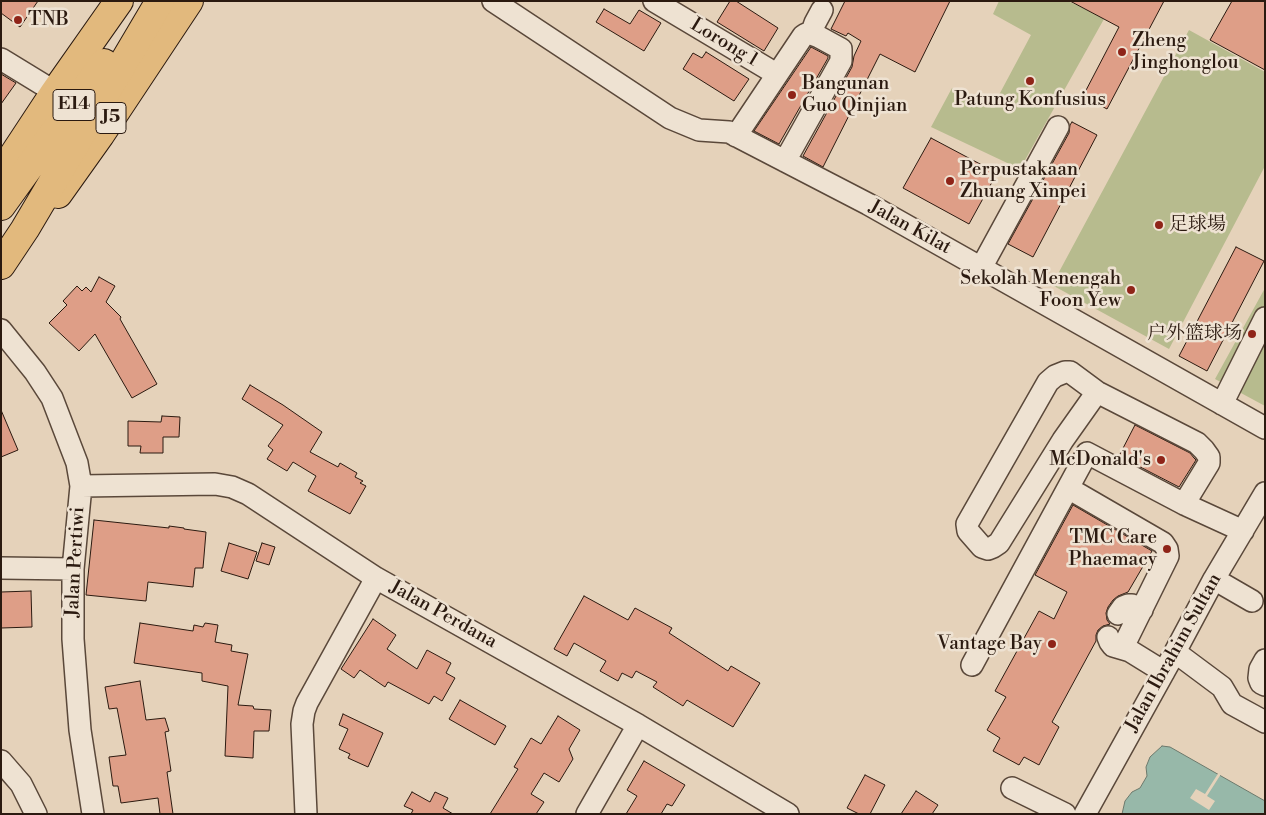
<!DOCTYPE html>
<html>
<head>
<meta charset="utf-8">
<style>
	body { margin:0 }
	#map { position:relative; width:1266px; height:815px; overflow:hidden; background:#e5d2ba; font-family:"Libre Bodoni",serif }
	canvas { display:block }
	.frame { position:absolute; inset:0; border:2px solid #2b1a10; pointer-events:none }
</style>
</head>
<body>
<div id="map">
<canvas width="1266" height="815"></canvas>
<div class="frame"></div>
</div>
<script>
const g = document.querySelector('canvas').getContext('2d');
g.lineJoin = 'round';
function paint(path, color) { g.fillStyle = color; g.fill(path, 'evenodd'); }
const poly = rows => new Path2D(rows.map(r => 'M' + r).join(''));
function strokePath(path, color, width, dash) { g.strokeStyle = color; g.lineWidth = width; g.lineCap = dash ? 'butt' : 'round'; g.setLineDash(dash || []); g.stroke(path); }
function drawText(font, color, halo, rows, align = 'center') {
  g.font = font + ' "Libre Bodoni","Noto Serif SC",serif'; g.lineWidth = 5; g.setLineDash([]); g.textBaseline = 'middle'; g.strokeStyle = halo; g.fillStyle = color; for (const [text, x, y, turn = 0] of rows) {
    g.save(); g.translate(x, y); g.rotate((+turn || 0) * Math.PI / 180); g.textAlign = isNaN(turn) ? turn : align; if (halo) g.strokeText(text, 0, 0); g.fillText(text, 0, 0); g.restore();
  }
}
const green = poly([
	[999,1,1067,1,1077,5,1104,19,1020,169,931,127,952,88,992,108,1031,35,993,14],
	[1189,30,1265,72,1265,166,1169,349,1052,285],
	[1265,288,1265,406,1215,379]
]);
const water = poly([
	[1162,746,1170,747,1265,801,1265,814,1122,814,1125,801,1132,792,1140,788,1147,776,1146,767,1150,757,1162,746]
]);
const pier = poly([
	[1219,772,1221,774,1207,796,1215,801,1209,810,1190,798,1196,789,1205,794]
]);
const building = poly([
	[1,1,38,1,20,27,1,13,1,1],
	[730,1,736,1,778,28,764,51,717,22,730,1],
	[845,1,950,1,915,72,880,54,823,167,803,156,852,67,854,56,861,41,848,33,846,36,831,29,845,1],
	[1070,1,1164,1,1107,109,1083,96,1119,27,1070,1],
	[1232,1,1265,1,1265,70,1210,40,1232,1],
	[604,9,630,24,639,10,661,23,644,51,596,22,604,9],
	[811,47,828,56,828,58,779,144,754,131,811,47],
	[706,52,749,79,734,101,683,69,693,53,702,58,706,52],
	[1,74,16,83,1,104,1,74],
	[1072,122,1097,135,1033,257,1008,244,1069,133,1070,125,1072,122],
	[931,138,997,173,969,224,903,188,931,138],
	[1236,247,1264,261,1207,371,1179,356,1236,247],
	[99,277,115,286,106,302,121,317,120,319,157,384,132,398,95,334,79,351,49,323,67,305,63,301,77,286,82,291,86,287,91,292,99,277],
	[250,385,283,405,322,432,310,452,338,467,340,463,357,473,355,477,363,481,360,483,366,486,350,514,308,491,316,476,293,462,287,471,267,459,273,450,268,446,283,425,242,399,250,385],
	[1,410,18,450,1,457,1,410],
	[162,416,180,417,179,437,163,437,163,453,140,453,141,446,128,446,128,421,161,422,162,416],
	[1135,425,1190,453,1194,458,1196,460,1179,487,1119,456,1135,425],
	[1073,505,1152,551,1128,592,1118,596,1113,600,1108,607,1106,613,1107,620,1110,624,1103,626,1098,630,1096,635,1096,641,1052,722,1059,727,1039,765,1024,757,1019,765,993,751,1000,738,987,730,1006,697,995,691,1039,611,1054,619,1067,592,1035,575,1073,505],
	[94,520,169,528,169,526,184,528,184,529,206,532,203,568,195,568,193,587,148,582,146,601,86,595,94,520],
	[229,543,257,552,248,579,221,571,229,543],
	[262,543,275,547,269,565,256,561,262,543],
	[31,591,32,627,1,628,1,592,31,591],
	[584,596,628,620,635,608,672,628,669,633,728,671,731,666,760,683,733,727,687,700,683,706,653,687,657,682,636,671,632,678,622,673,618,681,600,671,606,661,574,643,567,656,554,649,584,596],
	[373,619,396,635,387,649,417,669,427,650,451,663,446,673,455,678,442,701,434,696,429,704,388,682,385,687,360,670,354,678,341,669,373,619],
	[140,623,193,631,194,625,203,627,205,623,218,625,215,642,232,645,231,651,248,654,238,705,253,706,254,709,271,710,269,731,254,731,253,758,225,756,228,686,202,681,202,673,134,663,140,623],
	[140,681,146,720,165,718,169,731,165,732,171,771,167,772,173,814,160,814,158,798,121,803,118,786,113,786,109,757,126,755,117,708,109,709,105,687,140,681],
	[460,700,506,726,495,745,449,719,460,700],
	[343,714,383,733,368,767,348,758,350,754,339,749,348,729,339,725,343,714],
	[558,716,580,730,569,749,573,759,559,782,544,773,531,794,544,802,536,814,490,814,518,769,514,767,531,738,541,744,558,716],
	[644,761,685,785,672,806,667,804,661,814,626,814,637,796,627,790,644,761],
	[865,775,885,785,870,814,859,814,847,808,865,775],
	[916,791,938,805,932,814,901,814,916,791],
	[412,792,430,802,435,792,448,798,443,808,453,814,411,814,413,810,404,806,412,792]
]);
const minor = poly([
	[493,1,670,118,699,130,729,132,785,161,868,204,1265,428],
	[654,1,768,69],
	[1,59,55,92],
	[736,136,803,36,806,34,811,34],
	[785,161,841,61,841,49,819,37,811,34,815,23,822,10],
	[981,268,1058,127],
	[1,330,35,372,52,398,77,463,81,486,73,569,73,639,80,730,93,814],
	[1097,392,1063,440,999,543,993,547,988,549,982,547,968,531,967,524,1048,382,1055,376,1065,372,1070,372,1097,392,1197,443,1204,450,1209,457,1209,463,1184,504],
	[1222,404,1265,318],
	[81,486,215,484,232,487,248,494,376,578,638,725,788,814],
	[1068,488,1087,453,1184,504,1243,531],
	[1,568,73,569],
	[1214,579,1252,601],
	[1118,614,1123,607,1128,605,1132,605,1142,610],
	[1108,637,1110,642,1113,646,1130,651,1164,672],
	[1175,652,1222,687,1232,704,1265,722],
	[1265,660,1260,669,1259,678,1261,683,1265,685],
	[972,665,1068,488,1163,543,1167,549,1168,556,1126,641,1126,647,1130,651],
	[1,761,21,784,36,814],
	[1012,788,1065,814],
	[306,814,302,724,304,711,307,703,376,578],
	[587,814,638,725],
	[1085,814,1175,652,1214,579,1265,493]
]);
const major = poly([
	[1,174,55,92,119,1],
	[58,194,100,135,189,1]
]);
const highway = poly([
	[1,206,104,63],
	[1,265,25,229,160,1]
]);
const markers = [
	[18,20,5,"#8f2418"],
	[1122,52,5,"#8f2418"],
	[1030,81,5,"#8f2418"],
	[792,95,5,"#8f2418"],
	[950,181,5,"#8f2418"],
	[1159,225,5,"#8f2418"],
	[1131,290,5,"#8f2418"],
	[1252,334,5,"#8f2418"],
	[1161,460,5,"#8f2418"],
	[1167,549,5,"#8f2418"],
	[1052,644,5,"#8f2418"]
];
const shields = [
	[74,105,42],
	[111,118,30]
];
const shieldNames = [
	["E14",74,105],
	["J5",111,118]
];
const poiNames = [
	["TNB",28,20],
	["Zheng",1132,41],
	["Jinghonglou",1132,63],
	["Bangunan",802,84],
	["Guo Qinjian",802,106],
	["Patung Konfusius",1030,100,"center"],
	["Perpustakaan",960,170],
	["Zhuang Xinpei",960,192],
	["足球場",1169,225],
	["Sekolah Menengah",1121,279,"right"],
	["Foon Yew",1121,301,"right"],
	["户外篮球场",1242,334,"right"],
	["McDonald's",1151,460,"right"],
	["TMC Care",1157,538,"right"],
	["Phaemacy",1157,560,"right"],
	["Vantage Bay",1042,644,"right"]
];
const streetNames = [
	["Lorong 1",724,43,31],
	["Jalan Kilat",910,228,29],
	["Jalan Pertiwi",76,562,-87],
	["Jalan Perdana",443,615,29],
	["Jalan Ibrahim Sultan",1174,653,-61]
];
paint(green, '#b7bb8e');
paint(water, '#97b8a9');
strokePath(water, '#6c796c', 1);
paint(pier, '#e5d2ba');
paint(building, '#de9e87');
strokePath(building, '#2b1a10', 1);
strokePath(minor, '#5a483a', 24);
strokePath(major, '#2b1a10', 30);
strokePath(highway, '#2b1a10', 30);
strokePath(minor, '#eee2d2', 21);
strokePath(major, '#e2b97d', 28);
strokePath(highway, '#e2b97d', 28);
for (const [x, y, r, color] of markers) { const dot = new Path2D(); dot.arc(x, y, r, 0, 2 * Math.PI); g.fillStyle = color; g.fill(dot); strokePath(dot, '#eee2d2', 2); }
for (const [x, y, w] of shields) { const box = new Path2D(); box.roundRect(x - w / 2, y - 15.5, w, 31, 4); g.fillStyle = '#eee2d2'; g.fill(box); strokePath(box, '#2b1a10', 1); }
drawText('bold 18px', '#2b1a10', null, shieldNames);
drawText('19px', '#2b1a10', '#eee2d2', poiNames, 'left');
drawText('19px', '#2b1a10', '#eee2d2', streetNames);
</script>
</body>
</html>
